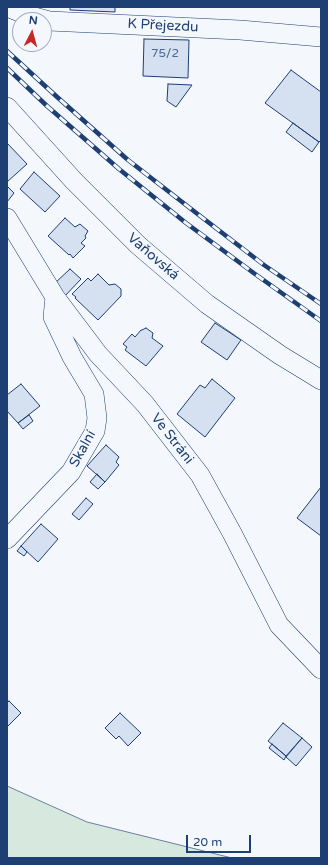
<!DOCTYPE html>
<html>
<head>
<meta charset="utf-8">
<style>
	body { margin:0 }
	#map { position:relative; width:328px; height:865px; overflow:hidden; background:#f4f7fb; font-family:"Varela Round",sans-serif }
	canvas { display:block }
	.frame { position:absolute; inset:0; border:8px solid #1d3f73; pointer-events:none }
	.north { position:absolute; left:12px; top:12px; width:40px; height:40px; box-sizing:border-box; background:#f4f7fb; border:1px solid #9eadc5; border-radius:50%; rotate:6deg; font-size:11px; font-weight:700; line-height:16px; text-align:center; color:#1d3f73 }
	.north::after { content:''; display:block; margin:auto; width:14px; height:18px; background:#c62828; clip-path:polygon(50% 0,100% 100%,50% 72%,0 100%) }
	.scale { position:absolute; left:186px; top:835px; width:65px; height:18px; box-sizing:border-box; border:2px solid #1d3f73; border-top:0; padding-left:5px; font-size:12px; line-height:14px; white-space:nowrap; color:#1d3f73; -webkit-text-stroke:3px #f4f7fb; paint-order:stroke }
</style>
</head>
<body>
<div id="map">
<canvas width="328" height="865"></canvas>
<div class="frame"></div>
<div class="north">N</div>
<div class="scale">20 m</div>
</div>
<script>
const g = document.querySelector('canvas').getContext('2d');
g.lineJoin = 'round';
function paint(path, color) { g.fillStyle = color; g.fill(path, 'evenodd'); }
const poly = rows => new Path2D(rows.map(r => 'M' + r).join(''));
function strokePath(path, color, width, dash) { g.strokeStyle = color; g.lineWidth = width; g.lineCap = dash ? 'butt' : 'round'; g.setLineDash(dash || []); g.stroke(path); }
function drawText(font, color, halo, rows, align = 'center') {
  g.font = font + ' "Varela Round",sans-serif'; g.lineWidth = 3; g.setLineDash([]); g.textBaseline = 'middle'; g.strokeStyle = halo; g.fillStyle = color; for (const [text, x, y, turn = 0] of rows) {
    g.save(); g.translate(x, y); g.rotate((+turn || 0) * Math.PI / 180); g.textAlign = isNaN(turn) ? turn : align; if (halo) g.strokeText(text, 0, 0); g.fillText(text, 0, 0); g.restore();
  }
}
const green = poly([
	[7,786,87,822,232,858,7,858,7,786]
]);
const building = poly([
	[70,7,115,7,115,12,70,10,70,7],
	[144,39,189,40,188,78,143,76,144,39],
	[291,70,321,92,321,140,319,142,265,103,291,70],
	[168,84,192,85,176,107,167,101,168,84],
	[293,123,319,142,312,152,286,132,293,123],
	[7,143,27,164,7,182,7,143],
	[34,172,60,196,45,212,20,189,34,172],
	[7,186,14,193,7,202,7,186],
	[65,218,75,227,80,224,88,231,85,236,86,238,81,243,85,246,73,258,70,254,69,255,48,236,65,218],
	[70,269,81,279,63,298,54,284,70,269],
	[98,274,109,285,115,284,121,289,121,296,98,320,75,298,76,297,72,294,88,278,91,281,98,274],
	[215,323,241,340,227,360,201,342,215,323],
	[146,328,153,333,152,338,163,346,146,366,125,350,127,347,123,344,132,334,135,337,141,330,142,330,146,328],
	[212,379,235,398,205,437,177,414,200,385,205,388,212,379],
	[21,384,40,406,18,423,7,411,7,395,21,384],
	[29,415,33,421,23,429,18,423,29,415],
	[106,445,119,457,116,462,119,465,105,482,87,466,106,445],
	[97,474,105,482,98,489,90,482,97,474],
	[321,487,321,536,297,518,321,487],
	[86,498,93,504,79,520,72,514,86,498],
	[41,524,58,539,38,562,21,546,41,524],
	[21,546,27,552,24,556,17,551,21,546],
	[9,701,21,713,7,727,7,703,9,701],
	[120,713,141,733,128,746,119,736,116,739,105,728,120,713],
	[283,723,302,738,286,756,268,741,283,723],
	[302,738,312,747,296,766,286,757,302,738],
	[272,744,286,756,284,760,269,748,272,744]
]);
const street = poly([
	[7,7,27,15,49,21,240,30,321,37],
	[7,107,74,181,138,245,207,304,280,355,321,380],
	[7,218,55,297,98,354,145,404,200,475,232,533,279,625,321,669],
	[7,539,71,472,95,431,97,418,94,394,72,357,53,317,55,297]
]);
const rail = poly([
	[7,51,56,96,128,160,195,212,264,265,321,304],
	[7,68,47,106,119,169,186,223,255,274,321,321]
]);
const numberNames = [
	["75/2",165,54]
];
const streetNames = [
	["K Přejezdu",163,26,3],
	["Vaňovská",153,257,41],
	["Ve Stráni",172,439,52],
	["Skalní",83,449,-61]
];
paint(green, '#d7e8df');
strokePath(green, '#687fa3', 1);
paint(building, '#d5e0f0');
strokePath(building, '#1d3f73', 1);
strokePath(street, '#1d3f73', 20);
strokePath(street, '#f4f7fb', 19);
strokePath(rail, '#1d3f73', 4.5);
strokePath(rail, '#f4f7fb', 3, [9]);
drawText('12px', '#4b6792', null, numberNames);
drawText('14px', '#1d3f73', '#f4f7fb', streetNames);
</script>
</body>
</html>
